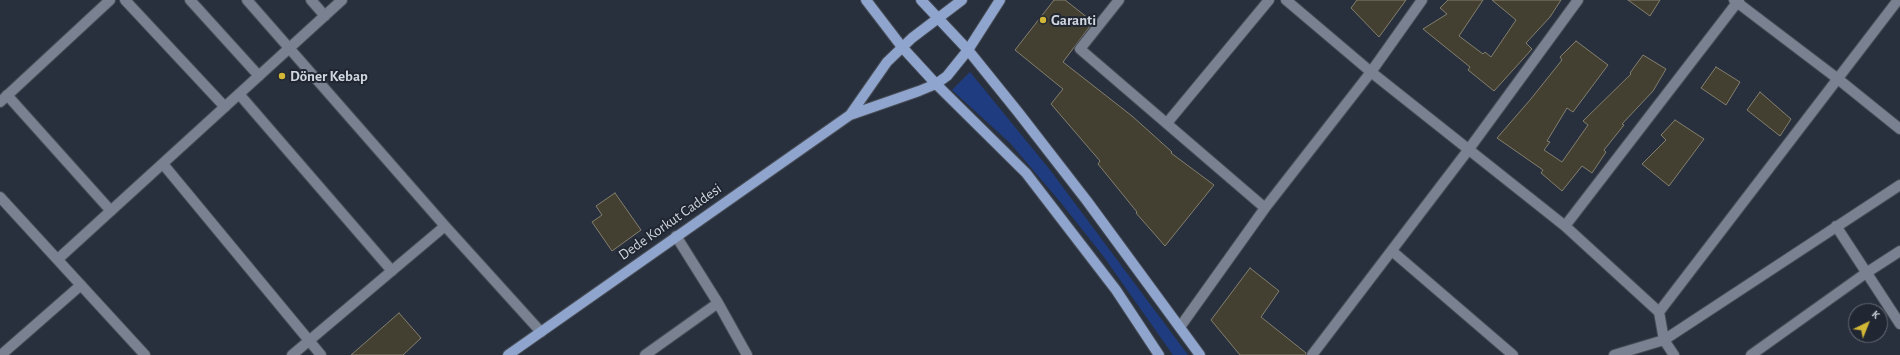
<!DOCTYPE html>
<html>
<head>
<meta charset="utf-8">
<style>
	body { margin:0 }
	#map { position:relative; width:1900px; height:355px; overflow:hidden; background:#29303d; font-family:"Alegreya Sans",sans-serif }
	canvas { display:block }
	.north { position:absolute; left:1848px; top:303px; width:40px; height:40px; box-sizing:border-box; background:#202632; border:1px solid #676c77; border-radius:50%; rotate:43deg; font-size:11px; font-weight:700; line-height:16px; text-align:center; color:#d1d6de }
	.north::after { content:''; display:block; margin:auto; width:14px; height:18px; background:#d2b736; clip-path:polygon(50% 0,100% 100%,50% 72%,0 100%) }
</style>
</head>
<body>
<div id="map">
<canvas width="1900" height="355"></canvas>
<div class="north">K</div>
</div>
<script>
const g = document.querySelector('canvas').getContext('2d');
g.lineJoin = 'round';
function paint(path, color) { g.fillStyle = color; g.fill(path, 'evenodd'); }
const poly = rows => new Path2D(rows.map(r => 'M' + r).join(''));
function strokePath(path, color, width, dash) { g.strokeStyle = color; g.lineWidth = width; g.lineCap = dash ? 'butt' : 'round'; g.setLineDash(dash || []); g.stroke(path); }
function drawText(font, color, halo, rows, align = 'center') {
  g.font = font + ' "Alegreya Sans",sans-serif'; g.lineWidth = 4; g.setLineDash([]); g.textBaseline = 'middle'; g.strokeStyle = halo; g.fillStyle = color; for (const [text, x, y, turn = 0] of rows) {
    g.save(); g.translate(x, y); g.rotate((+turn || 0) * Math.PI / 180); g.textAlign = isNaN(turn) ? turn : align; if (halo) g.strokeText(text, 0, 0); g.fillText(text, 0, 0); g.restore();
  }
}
const green = poly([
	[970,72,1050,170,1188,355,1173,355,1104,257,1062,204,1010,143,952,90]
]);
const building = poly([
	[1054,0,1065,0,1093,22,1063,62,1132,116,1172,152,1171,153,1214,185,1165,246,1136,213,1137,212,1098,164,1100,161,1051,104,1063,89,1015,50,1054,0],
	[1357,0,1406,0,1379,37,1351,8,1357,0],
	[1448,0,1483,0,1459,36,1483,54,1485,52,1491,57,1516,20,1492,0,1561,0,1550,17,1526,43,1532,49,1494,91,1468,70,1470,67,1423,29,1447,14,1440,8,1448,0],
	[1628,0,1660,0,1650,16,1628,0],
	[1576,41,1608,65,1573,112,1567,108,1547,141,1550,142,1544,150,1562,162,1588,125,1583,121,1631,74,1630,73,1643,55,1666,69,1653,91,1622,124,1624,125,1604,150,1606,152,1592,173,1582,166,1562,191,1541,173,1543,170,1497,138,1530,100,1562,60,1560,57,1576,41],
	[1716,67,1740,82,1726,105,1701,88,1716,67],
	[1760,92,1791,119,1780,136,1747,110,1760,92],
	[1675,120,1704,139,1669,186,1642,164,1666,140,1661,135,1675,120],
	[615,193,641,230,612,251,592,222,602,215,596,206,615,193],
	[1250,268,1279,291,1261,317,1306,353,1306,355,1240,355,1211,320,1250,268],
	[399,313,421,338,403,355,351,355,399,313]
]);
const minor = poly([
	[125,0,225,107],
	[190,0,259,76],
	[247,0,445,226,541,332],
	[311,0,325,16],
	[1119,0,1080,49,1265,208],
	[1286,0,1371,72,1565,226,1659,312,1664,340,1674,355],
	[1734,0,1838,79,1900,129],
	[239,94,392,271],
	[7,95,111,211],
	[0,102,110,0],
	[1167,123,1269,0],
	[163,164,321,355],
	[0,197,145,355],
	[1565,226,1739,0],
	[1836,226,1900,324],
	[676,236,718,303,747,355],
	[1392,251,1513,355],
	[58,259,342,0],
	[1659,312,1898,0],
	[1180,327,1265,208,1371,72,1422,0],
	[1,355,81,285],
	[292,355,445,226],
	[645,355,718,303],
	[1312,355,1469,149,1578,0],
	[1614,355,1664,340,1900,185],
	[1751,355,1866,273,1900,251]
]);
const major = poly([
	[866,0,902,47,936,84,1026,173,1116,290,1159,355],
	[921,0,968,50,1018,112,1087,201,1200,355],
	[850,115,887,62,912,38,962,0],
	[508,355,850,115,919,91,936,84,947,76,968,50,1000,0]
]);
const markers = [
	[1043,20,4,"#d2b736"],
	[282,76,4,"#d2b736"]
];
const poiNames = [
	["Garanti",1051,20],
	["Döner Kebap",290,76]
];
const streetNames = [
	["Dede Korkut Caddesi",670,222,-35]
];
paint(green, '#203c80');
paint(building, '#444031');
strokePath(building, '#837f6e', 1);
strokePath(minor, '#474d57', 12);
strokePath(major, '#474d57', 12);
strokePath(minor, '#7a8291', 10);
strokePath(major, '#90a5cd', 10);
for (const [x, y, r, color] of markers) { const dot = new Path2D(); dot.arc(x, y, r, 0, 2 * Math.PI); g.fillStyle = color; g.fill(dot); strokePath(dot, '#202632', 1.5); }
drawText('bold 15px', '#d1d6de', '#202632', poiNames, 'left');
drawText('15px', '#d1d6de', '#202632', streetNames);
</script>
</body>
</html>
